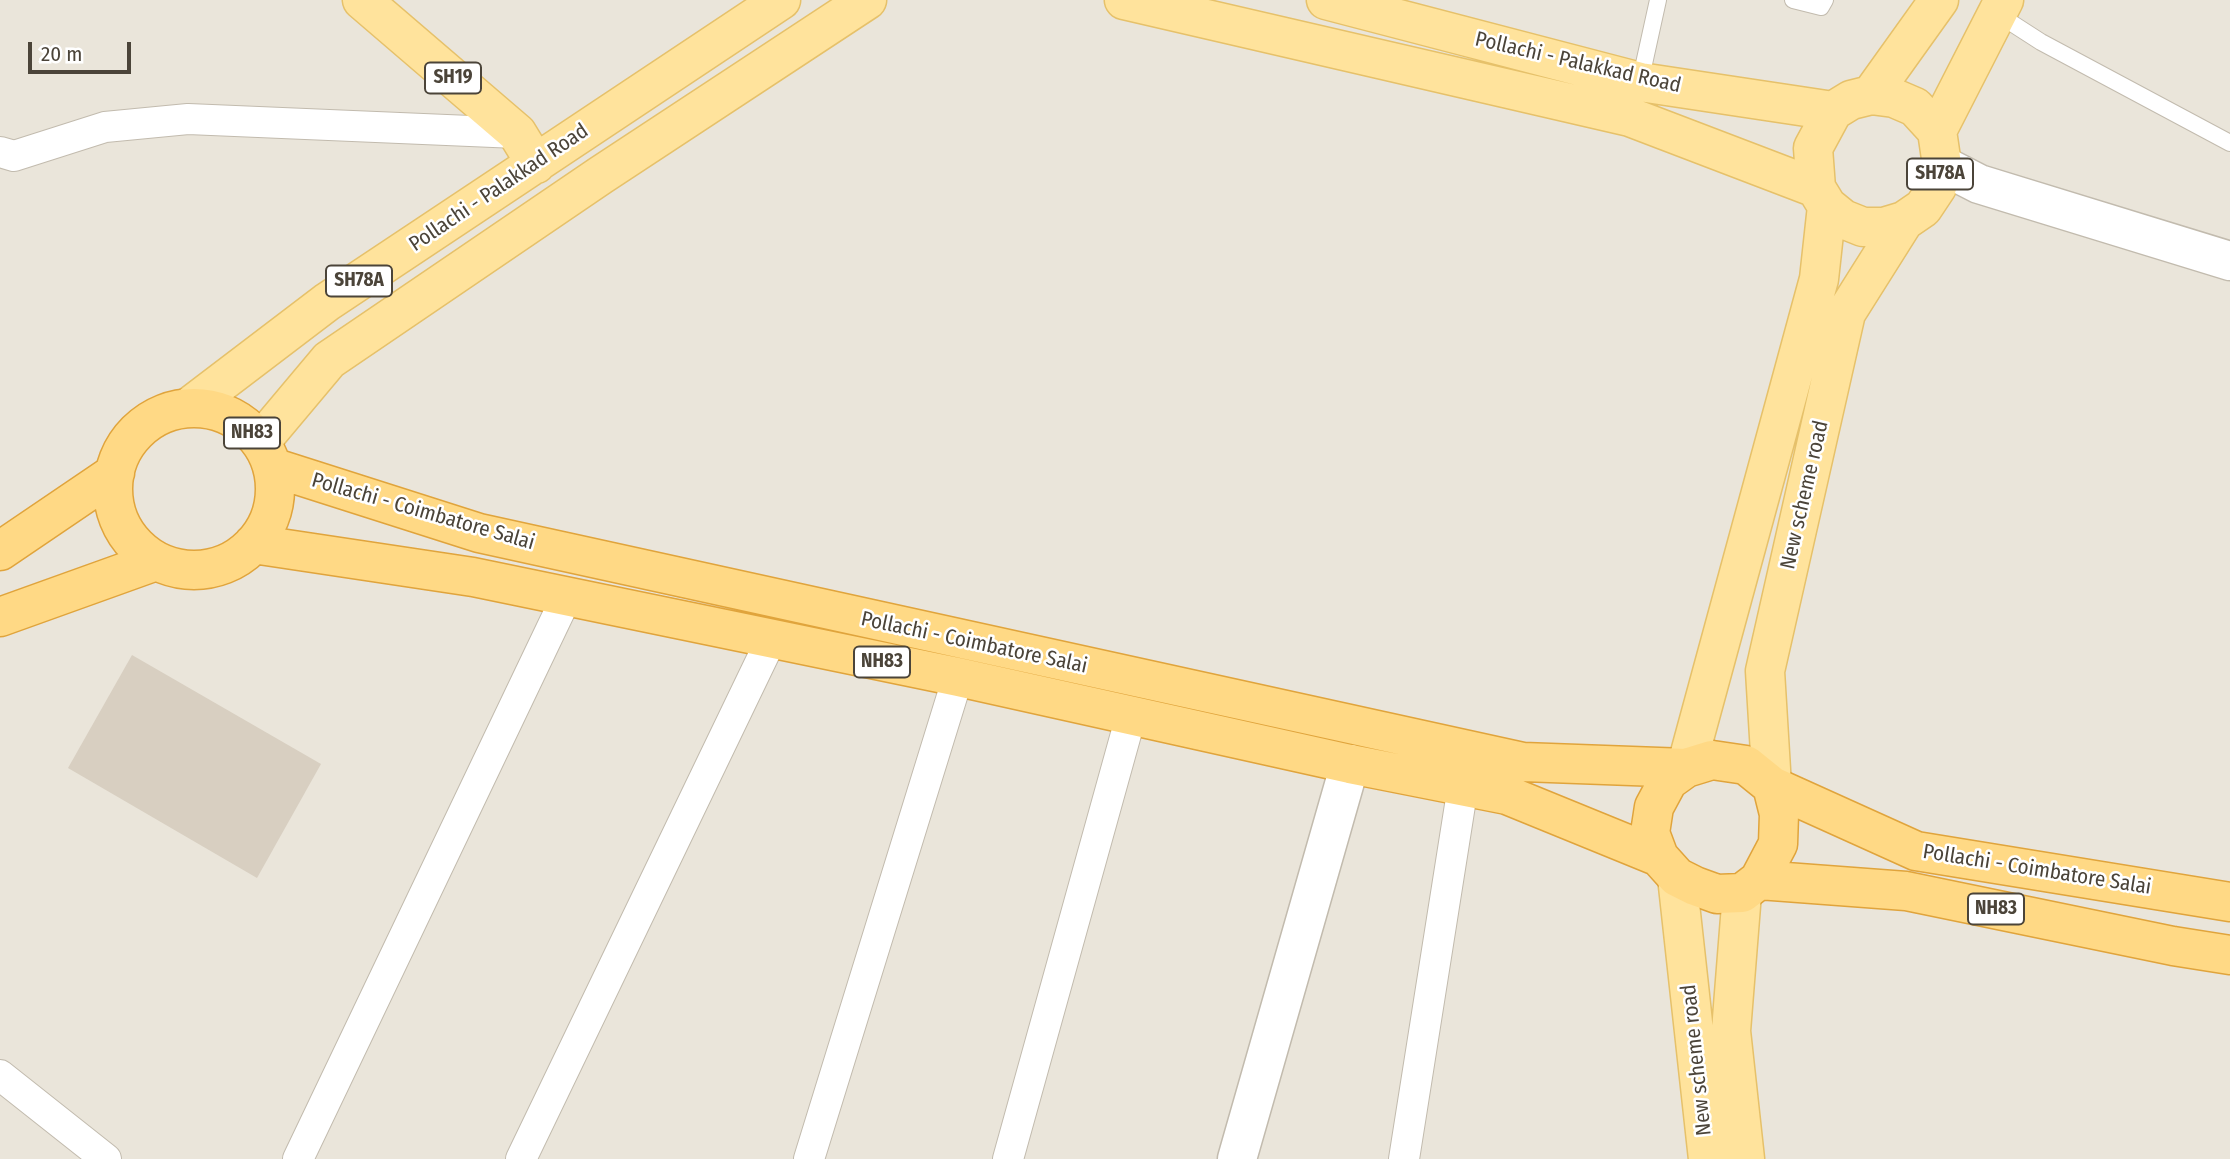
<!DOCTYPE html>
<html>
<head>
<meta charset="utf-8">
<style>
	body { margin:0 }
	#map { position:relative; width:2230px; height:1159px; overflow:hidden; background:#f6f3ec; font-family:"Fira Sans Condensed",sans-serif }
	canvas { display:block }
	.scale { position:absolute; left:28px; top:42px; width:103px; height:32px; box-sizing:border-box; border:4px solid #4b4439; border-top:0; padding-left:9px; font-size:21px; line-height:24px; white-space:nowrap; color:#4b4439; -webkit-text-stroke:5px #fff; paint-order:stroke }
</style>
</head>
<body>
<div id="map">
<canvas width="2230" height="1159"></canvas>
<div class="scale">20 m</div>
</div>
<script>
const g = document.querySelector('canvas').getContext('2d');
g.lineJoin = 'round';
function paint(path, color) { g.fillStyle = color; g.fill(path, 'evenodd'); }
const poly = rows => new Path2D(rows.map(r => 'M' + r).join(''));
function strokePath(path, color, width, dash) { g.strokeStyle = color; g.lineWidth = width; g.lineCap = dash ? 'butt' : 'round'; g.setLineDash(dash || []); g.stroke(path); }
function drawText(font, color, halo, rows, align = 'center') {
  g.font = font + ' "Fira Sans Condensed",sans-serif'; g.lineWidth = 5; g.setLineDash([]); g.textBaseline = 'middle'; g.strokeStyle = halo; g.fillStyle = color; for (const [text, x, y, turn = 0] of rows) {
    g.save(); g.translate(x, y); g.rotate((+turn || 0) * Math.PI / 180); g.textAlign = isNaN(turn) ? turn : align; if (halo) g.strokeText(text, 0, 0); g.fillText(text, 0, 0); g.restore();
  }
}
const residential = poly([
	[0,0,2230,0,2230,1159,0,1159]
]);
const building = poly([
	[132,655,321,764,257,878,68,768]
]);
const service = poly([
	[1793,0,1821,7,1825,0],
	[1996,13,2041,42,2230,143],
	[1640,82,1658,0]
]);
const minor = poly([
	[0,152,14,156,105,127,188,119,517,133],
	[0,1075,106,1159],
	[298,1159,567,596],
	[521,1159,771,640],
	[809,1159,958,677],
	[1008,1159,1131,716],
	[1404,1159,1463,786]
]);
const tertiary = poly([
	[1942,165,1979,184,2230,261],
	[1237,1159,1350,764]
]);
const primary = poly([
	[362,0,517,133,536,164],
	[1124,0,1630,117,1816,188],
	[1326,0,1640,82,1833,111],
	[1871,95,1894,98,1915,107,1937,131,1942,165,1937,187,1923,208,1904,221,1884,227,1863,227,1843,219,1827,206,1816,188,1813,148,1833,111,1851,100,1871,95],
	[1871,95,1939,0],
	[1937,131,2004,0],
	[189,407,327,302,781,0],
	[261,441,329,360,601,175,867,0],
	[1686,768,1819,279,1827,206],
	[1772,786,1765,671,1846,313,1904,221],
	[1677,877,1708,1159],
	[1742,893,1731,1031,1745,1159]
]);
const trunk = poly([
	'113 489a81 81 0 1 1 162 0a81 81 0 1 1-162 0Z',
	[272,467,479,533,1523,762,1686,768],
	[253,544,473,577,958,677,1350,764,1507,795,1659,857],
	[0,551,115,473],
	[0,617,156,561],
	[1712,760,1746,765,1772,786,1779,814,1778,844,1759,880,1742,893,1717,894,1695,886,1677,877,1659,857,1650,833,1654,807,1668,781,1686,768,1712,760],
	[1772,786,1916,851,2230,902],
	[1759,880,1906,891,2173,946,2230,955]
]);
const shields = [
	[453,78,56],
	[1940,174,66],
	[359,281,66],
	[252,433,56],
	[882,662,56],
	[1996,909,56]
];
const shieldNames = [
	["SH19",453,78],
	["SH78A",1940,174],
	["SH78A",359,281],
	["NH83",252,433],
	["NH83",882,662],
	["NH83",1996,909]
];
const streetNames = [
	["Pollachi - Palakkad Road",1578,63,13],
	["Pollachi - Palakkad Road",499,188,-34],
	["New scheme road",1805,495,-77],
	["Pollachi - Coimbatore Salai",423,512,16],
	["Pollachi - Coimbatore Salai",974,643,12],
	["Pollachi - Coimbatore Salai",2037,870,9],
	["New scheme road",1697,1060,-96]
];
paint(residential, '#eae5da');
paint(building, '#d8cfc1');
strokePath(service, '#c2bbae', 18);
strokePath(minor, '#c2bbae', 32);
strokePath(tertiary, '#c2bbae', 41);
strokePath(primary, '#e6c16a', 41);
strokePath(trunk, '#e0a43c', 41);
strokePath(service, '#fff', 16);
strokePath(minor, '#fff', 30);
strokePath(tertiary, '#fff', 38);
strokePath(primary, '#ffe39c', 38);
strokePath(trunk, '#ffd985', 38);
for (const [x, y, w] of shields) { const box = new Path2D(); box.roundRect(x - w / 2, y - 15.5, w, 31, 5); g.fillStyle = '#fff'; g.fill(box); strokePath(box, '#4b4439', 2); }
drawText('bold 19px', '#4b4439', null, shieldNames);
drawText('21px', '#4b4439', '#fff', streetNames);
</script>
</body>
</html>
